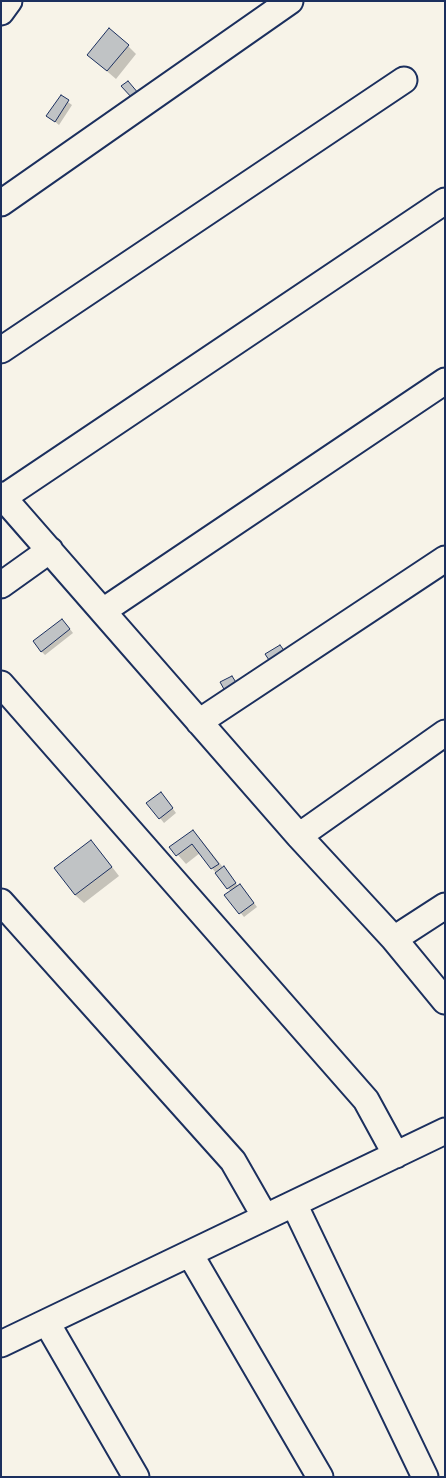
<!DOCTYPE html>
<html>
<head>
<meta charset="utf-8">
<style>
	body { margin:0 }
	#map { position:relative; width:446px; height:1478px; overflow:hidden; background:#f7f3e8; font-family:Mynerve,sans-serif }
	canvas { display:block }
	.frame { position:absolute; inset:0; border:2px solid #1b2f5e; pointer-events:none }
</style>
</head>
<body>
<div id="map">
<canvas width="446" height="1478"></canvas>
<div class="frame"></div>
</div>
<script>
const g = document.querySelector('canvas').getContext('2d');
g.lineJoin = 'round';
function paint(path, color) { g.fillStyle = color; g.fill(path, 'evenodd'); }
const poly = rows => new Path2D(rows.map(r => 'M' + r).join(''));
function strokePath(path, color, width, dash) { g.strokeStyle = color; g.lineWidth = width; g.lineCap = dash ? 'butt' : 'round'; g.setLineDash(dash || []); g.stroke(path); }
const shadow = poly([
	[128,46,136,54,116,79,88,55],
	[61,97,72,105,59,125,48,116],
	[66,624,73,633,45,655,41,651],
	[165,798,176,813,164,823,148,803],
	[193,831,201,840,238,886,244,889,257,907,244,917,226,895,231,892,200,853,186,864,171,847],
	[91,841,99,850,119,876,84,903,75,895,55,868]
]);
const building = poly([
	[109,28,129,45,107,71,87,55,109,28],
	[128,81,139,94,133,99,121,86,128,81],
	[61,95,69,100,55,122,46,116,61,95],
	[62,619,70,629,41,652,33,641,62,619],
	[280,645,286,653,271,663,265,654,280,645],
	[232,676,237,684,225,691,220,682,232,676],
	[161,792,173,808,159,819,146,803,161,792],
	[193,830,219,864,211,869,192,844,176,856,169,847,193,830],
	[91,840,112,867,75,895,54,868,91,840],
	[224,866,236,883,227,889,215,873,224,866],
	[240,884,254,903,239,914,224,895,240,884]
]);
const street = poly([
	[1,12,9,1],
	[1,203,290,1],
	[1,350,404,80],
	[1,495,299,836,394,939,445,1001],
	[4,497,445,201],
	[1,585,50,550],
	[103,611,445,381],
	[1,684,366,1100,396,1155],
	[199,722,445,559],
	[299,836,445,733],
	[1,902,233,1161,265,1217],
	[394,939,445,906],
	[294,1204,425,1477],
	[190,1254,320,1477],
	[47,1323,136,1477],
	[1,1344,445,1131]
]);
paint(shadow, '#0003');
paint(building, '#c0c3c5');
strokePath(building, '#1b2f5e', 1);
strokePath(street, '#1b2f5e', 29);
strokePath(street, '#f7f3e8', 25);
</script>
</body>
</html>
